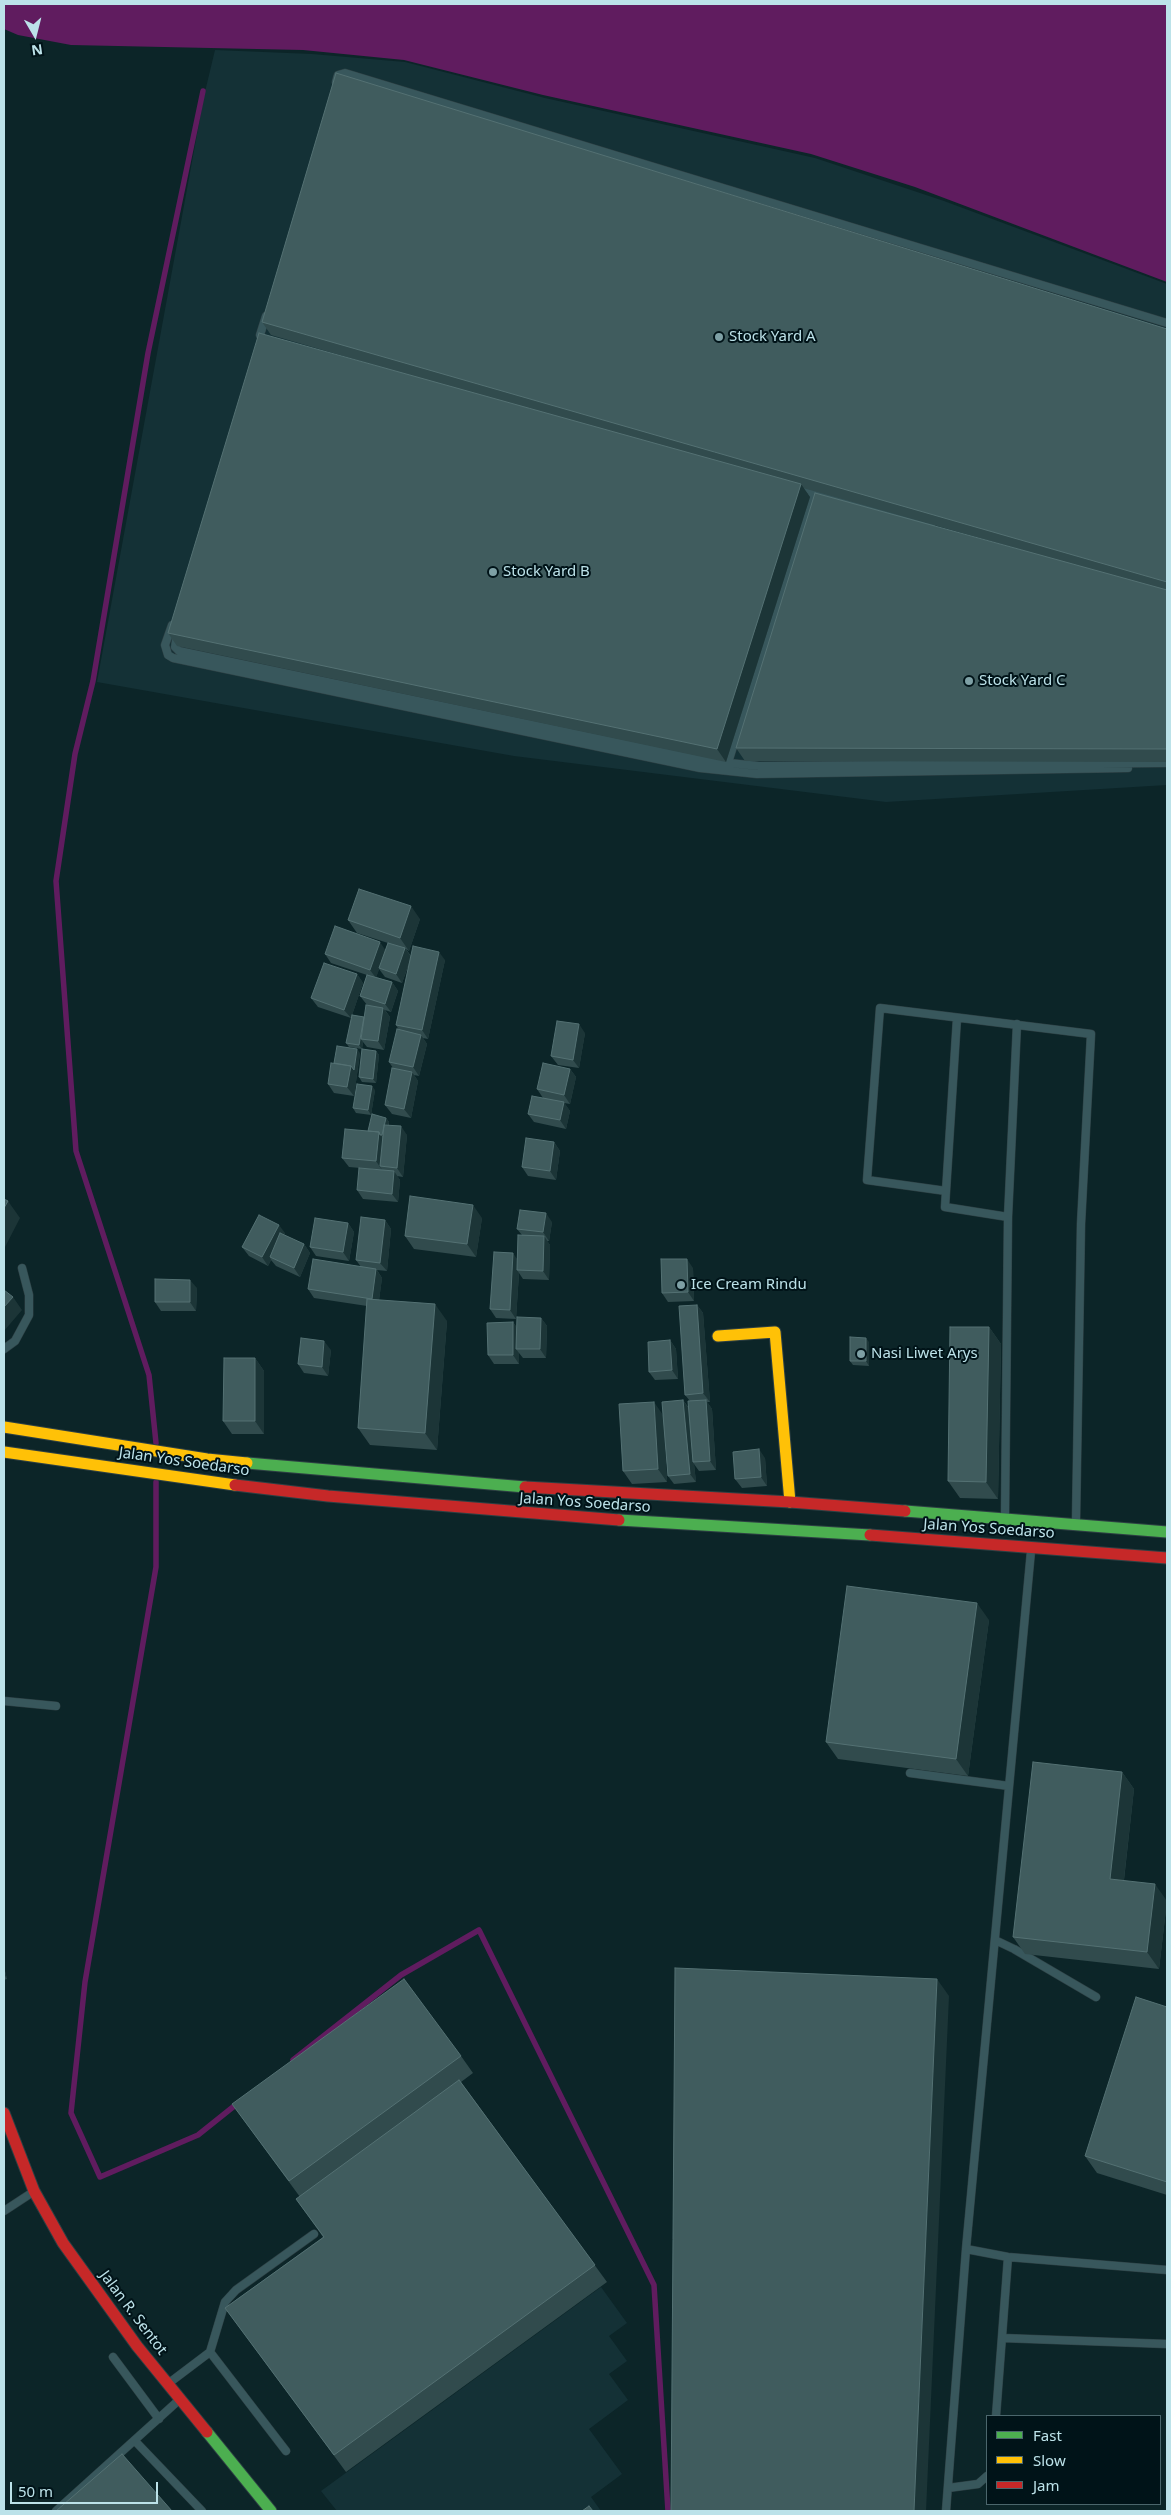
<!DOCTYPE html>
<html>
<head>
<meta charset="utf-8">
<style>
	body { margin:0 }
	#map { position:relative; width:1171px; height:2515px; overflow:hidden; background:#0c2528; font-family:"Noto Sans",sans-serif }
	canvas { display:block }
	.frame { position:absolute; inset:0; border:5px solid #bce2e9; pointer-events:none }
	.legend { position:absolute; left:986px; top:2415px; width:175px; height:90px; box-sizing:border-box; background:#001318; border:1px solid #4b666c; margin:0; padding:6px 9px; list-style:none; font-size:15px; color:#bce2e9 }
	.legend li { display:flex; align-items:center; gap:10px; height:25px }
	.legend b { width:25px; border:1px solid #4b666c }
	.north { position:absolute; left:10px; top:10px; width:50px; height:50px; -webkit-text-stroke:4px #001318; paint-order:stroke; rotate:172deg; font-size:14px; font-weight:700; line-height:20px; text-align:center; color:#bce2e9 }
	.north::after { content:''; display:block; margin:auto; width:18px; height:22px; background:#bce2e9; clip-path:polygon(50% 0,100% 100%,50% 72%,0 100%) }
	.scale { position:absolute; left:10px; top:2482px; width:148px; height:22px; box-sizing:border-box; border:2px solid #bce2e9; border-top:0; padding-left:6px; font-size:15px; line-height:18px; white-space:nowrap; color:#bce2e9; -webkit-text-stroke:4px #001318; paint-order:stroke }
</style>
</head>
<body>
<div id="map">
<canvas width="1171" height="2515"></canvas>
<div class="frame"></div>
<ul class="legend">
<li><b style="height:6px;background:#4caf50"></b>Fast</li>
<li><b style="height:6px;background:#ffc107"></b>Slow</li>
<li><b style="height:6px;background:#c62828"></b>Jam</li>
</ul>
<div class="north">N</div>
<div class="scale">50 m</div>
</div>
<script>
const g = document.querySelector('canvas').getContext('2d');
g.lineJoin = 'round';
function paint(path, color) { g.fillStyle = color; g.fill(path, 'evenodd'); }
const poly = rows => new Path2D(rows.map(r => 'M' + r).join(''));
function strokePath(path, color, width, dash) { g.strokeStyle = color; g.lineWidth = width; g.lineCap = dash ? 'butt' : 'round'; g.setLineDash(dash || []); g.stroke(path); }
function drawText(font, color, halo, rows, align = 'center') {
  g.font = font + ' "Noto Sans",sans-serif'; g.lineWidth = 4; g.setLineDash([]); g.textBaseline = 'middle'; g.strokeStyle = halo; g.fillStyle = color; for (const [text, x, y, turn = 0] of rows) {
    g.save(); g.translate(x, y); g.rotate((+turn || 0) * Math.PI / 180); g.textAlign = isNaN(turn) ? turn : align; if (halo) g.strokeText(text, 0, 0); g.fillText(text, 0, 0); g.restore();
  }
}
const built = poly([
	[215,50,312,54,405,62,545,98,815,158,944,201,1167,284,1167,785,886,802,514,756,97,682,204,96],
	[601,2287,627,2323,609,2336,627,2361,609,2374,628,2400,589,2429,622,2474,591,2497,601,2511,337,2511,321,2491]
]);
const water = poly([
	[4,4,1167,4,1167,282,915,187,811,154,543,95,404,60,303,50,71,45,18,35,4,29]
]);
const stream = poly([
	[156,1443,149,1375,76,1151,56,881,75,754,93,681,148,353,203,91],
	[156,1482,156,1567,85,1982,71,2113,100,2177,198,2135,238,2103],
	[293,2060,401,1975,479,1930,654,2285,668,2511]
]);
const lane = poly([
	[336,82,338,75,345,73,1167,323],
	[260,335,266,316],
	[795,486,931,525],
	[172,625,165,645,168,655,173,658,700,768,757,774,1128,768],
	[177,635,175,647,179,651,700,760,759,766,1167,763],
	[727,766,813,491],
	[957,1018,945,1207,1008,1217],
	[946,1191,867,1180,880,1008,1091,1034,1081,1224,1076,1520],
	[4,1349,15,1341,29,1315,29,1295,22,1268],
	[1005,1515,1008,1217,1017,1024],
	[4,1701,56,1706],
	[910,1773,1009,1786],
	[995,1940,1014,1949,1096,1997],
	[4,2211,33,2192],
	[966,2249,1008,2257,1167,2270],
	[1002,2338,1167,2344],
	[210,2352,286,2451],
	[113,2357,159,2419],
	[169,2383,210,2352,225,2302,236,2290,314,2234],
	[996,2416,1008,2257],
	[135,2441,202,2511],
	[948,2488,978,2484,987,2476],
	[56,2511,179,2400],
	[946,2511,966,2249,1031,1551]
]);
const fast = poly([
	[247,1463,525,1487],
	[905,1511,1167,1532],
	[619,1520,870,1535],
	[207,2432,271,2511]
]);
const slow = poly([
	[718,1336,775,1332,790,1502],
	[4,1427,207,1459,247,1463],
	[4,1452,235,1485]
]);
const jam = poly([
	[235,1485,328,1496,619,1520],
	[525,1487,790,1502,905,1511],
	[870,1535,1167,1558],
	[4,2113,34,2191,63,2243,137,2346,207,2432]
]);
const wall = poly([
	[262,322,1167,329,1167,762,745,761,736,748,1022,550,803,488,810,497,726,762,177,646,168,633,398,372,271,335],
	[420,919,409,951,406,949,411,956,445,960,428,1039,423,1038,427,1044,419,1076,414,1075,418,1081,411,1118,392,1114,385,1105,393,1068,389,1062,399,1030,396,1025,409,964,402,983,385,977,379,969,376,977,392,982,398,991,391,1012,385,1010,390,1017,384,1050,367,1047,363,1042,362,1049,349,1047,346,1043,352,1016,351,1018,318,1007,311,998,357,974,363,983,352,1015,364,1017,370,1006,367,1005,360,996,367,975,331,963,325,954,385,951,388,943,357,933,348,920],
	[585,1033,579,1068,558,1065,551,1056],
	[376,1051,379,1055,376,1083,362,1082,359,1077],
	[360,1053,354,1096,334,1093,328,1084,334,1063],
	[570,1069,576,1077,570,1104,564,1103,570,1111,566,1129,534,1122,528,1114,543,1098,537,1089],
	[375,1090,371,1115,356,1113,353,1108],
	[386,1118,389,1122,389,1125,407,1135,403,1177,397,1176,400,1180,398,1202,363,1199,357,1190,383,1170,349,1167,342,1158,368,1131],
	[554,1142,560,1151,556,1180,528,1176,522,1167],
	[482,1218,476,1257,414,1249,405,1236],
	[385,1220,391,1229,387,1271,377,1270,382,1278,379,1300,447,1321,437,1450,370,1445,358,1428,367,1306,314,1298,308,1289,361,1267,356,1260],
	[552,1222,549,1241,547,1241,550,1245,549,1280,523,1279,519,1273,516,1319,496,1318,490,1309,517,1258,522,1235,517,1229],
	[348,1223,354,1232,349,1261,316,1256,310,1247],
	[285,1233,284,1235,304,1244,310,1253,300,1277,276,1266,271,1260,268,1266,249,1256,242,1247],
	[693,1268,694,1301,668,1302,662,1293],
	[197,1288,196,1311,161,1311,155,1302],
	[697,1305,703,1313,710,1402,707,1402,712,1409,716,1470,699,1471,694,1464,696,1482,674,1484,668,1476,663,1422,667,1482,632,1484,623,1471,663,1415,683,1400,689,1408,690,1401,685,1395],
	[541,1318,547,1326,546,1358,523,1358,519,1353,519,1364,494,1364,488,1355,513,1322,517,1328],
	[989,1327,1001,1344,998,1499,960,1498,948,1481],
	[670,1340,676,1349,678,1379,655,1380,649,1372],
	[869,1342,869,1366,853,1365,850,1361],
	[331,1350,328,1376,304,1373,298,1364],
	[255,1358,264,1371,264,1434,232,1434,223,1421],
	[765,1458,767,1486,742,1488,735,1479],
	[989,1620,968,1776,838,1759,826,1742],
	[1122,1772,1134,1789,1124,1880,1167,1901,1159,1969,1025,1954,1013,1937],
	[4,1967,7,1979,4,1980],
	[1167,2007,1167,2195,1097,2173,1085,2156],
	[461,2056,473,2073,461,2082,607,2282,346,2472,225,2308,323,2237,296,2199,300,2197,232,2104]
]);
const shadedWall = poly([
	[801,484,810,497,726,762,717,749],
	[411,906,420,919,409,951,400,938],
	[380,942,386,951,376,978,370,970],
	[405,948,411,957,402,983,396,974],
	[439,952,445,960,428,1039,422,1030],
	[357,974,363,983,351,1018,344,1010],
	[392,982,398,991,391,1012,385,1004],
	[383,1008,390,1017,384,1050,378,1041],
	[364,1017,361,1039,363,1042,362,1049,359,1045],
	[579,1024,585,1033,579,1068,573,1060],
	[421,1035,427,1044,419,1076,413,1067],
	[357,1049,360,1053,354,1096,347,1087,351,1066],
	[376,1051,379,1055,376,1083,373,1079],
	[570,1069,576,1077,570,1104,564,1095],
	[412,1072,418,1081,411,1118,404,1109],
	[372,1086,375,1090,371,1115,368,1110],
	[564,1102,570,1111,566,1129,560,1120],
	[386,1118,389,1122,386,1140,382,1135],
	[401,1126,407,1135,403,1177,397,1168],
	[379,1132,385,1141,380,1166,382,1170,376,1161],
	[554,1142,560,1151,556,1180,550,1171],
	[394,1171,400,1180,398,1202,392,1194],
	[8,1201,20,1218,4,1249,4,1208],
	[473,1205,482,1218,476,1257,467,1244],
	[546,1213,552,1222,549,1241,543,1232],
	[385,1220,391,1229,387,1271,380,1263],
	[348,1223,354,1232,349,1261,343,1252],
	[279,1225,285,1233,272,1258,270,1257,271,1260,268,1266,262,1257],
	[544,1236,550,1245,549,1280,543,1271],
	[304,1244,310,1253,300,1277,294,1268],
	[513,1253,519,1262,517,1270,519,1273,516,1319,510,1310],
	[687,1259,693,1268,694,1301,688,1292],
	[376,1269,382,1278,378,1308,372,1299],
	[190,1280,197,1288,196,1311,190,1302],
	[13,1297,22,1310,4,1331,4,1307],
	[435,1304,447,1321,437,1450,425,1433],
	[697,1305,703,1313,710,1402,703,1393],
	[541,1318,547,1326,546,1358,540,1349],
	[513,1322,519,1331,516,1349,519,1353,519,1364,513,1355],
	[989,1327,1001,1344,998,1499,986,1482],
	[866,1338,869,1342,869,1366,866,1361],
	[670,1340,676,1349,678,1379,672,1370],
	[324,1341,331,1350,328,1376,322,1367],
	[255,1358,264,1371,264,1434,255,1421],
	[683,1400,689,1409,693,1462,694,1464,696,1482,690,1474],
	[706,1400,712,1409,716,1470,710,1461],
	[654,1402,663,1415,667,1482,658,1469],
	[759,1449,765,1458,767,1486,761,1477],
	[977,1603,989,1620,968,1776,956,1759],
	[1122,1772,1134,1789,1122,1896,1110,1879],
	[1155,1884,1167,1901,1159,1969,1147,1952],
	[4,1967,7,1979,4,1974],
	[937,1979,949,1996,926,2511,914,2511]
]);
const building = poly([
	[336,73,1167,329,1167,582,262,322,336,73],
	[259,333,801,484,717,749,168,633,259,333],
	[815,493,1167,590,1167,749,736,748,815,493],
	[359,889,411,906,400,938,348,920,359,889],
	[335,926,380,942,370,970,325,954,335,926],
	[388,943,405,948,396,974,379,968,388,943],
	[413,946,439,952,422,1030,396,1025,413,946],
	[324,963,357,974,344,1010,311,998,324,963],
	[367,975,392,982,385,1004,360,996,367,975],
	[366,1005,383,1008,378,1041,361,1039,366,1005],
	[352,1015,364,1017,359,1045,346,1043,352,1015],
	[557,1021,579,1024,573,1060,551,1056,557,1021],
	[397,1029,421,1035,413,1067,389,1062,397,1029],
	[337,1046,357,1049,354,1070,351,1066,334,1063,337,1046],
	[362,1049,376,1051,373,1079,359,1077,362,1049],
	[331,1063,351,1066,347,1087,328,1084,331,1063],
	[543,1063,570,1069,564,1095,537,1089,543,1063],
	[392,1068,412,1072,404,1109,385,1105,392,1068],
	[357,1084,372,1086,368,1110,353,1108,357,1084],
	[532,1096,564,1102,560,1120,528,1114,532,1096],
	[372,1114,386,1118,382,1135,380,1135,379,1132,368,1131,372,1114],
	[384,1125,401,1126,397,1168,380,1166,384,1125],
	[345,1129,379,1132,376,1161,342,1158,345,1129],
	[526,1138,554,1142,550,1171,522,1167,526,1138],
	[359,1168,394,1171,392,1194,357,1190,359,1168],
	[410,1196,473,1205,467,1244,405,1236,410,1196],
	[4,1199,8,1201,4,1208,4,1199],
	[520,1210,546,1213,543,1232,517,1229,520,1210],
	[259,1215,279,1225,262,1257,242,1247,259,1215],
	[361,1217,385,1220,380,1263,356,1260,361,1217],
	[315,1218,348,1223,343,1252,310,1247,315,1218],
	[280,1233,304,1244,294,1268,270,1257,280,1233],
	[518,1235,544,1236,543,1271,517,1270,518,1235],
	[494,1252,513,1253,510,1310,490,1309,494,1252],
	[313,1259,376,1269,372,1299,308,1289,313,1259],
	[661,1259,687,1259,688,1292,662,1293,661,1259],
	[155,1279,190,1280,190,1302,155,1302,155,1279],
	[4,1290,13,1297,4,1307,4,1290],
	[367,1299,435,1304,425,1433,358,1428,367,1299],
	[697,1305,703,1393,685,1395,679,1306,697,1305],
	[517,1317,541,1318,540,1349,516,1349,517,1317],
	[513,1322,513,1355,488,1355,487,1323,513,1322],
	[950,1327,989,1327,986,1482,948,1481,950,1327],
	[850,1337,866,1338,866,1361,850,1361,850,1337],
	[301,1338,324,1341,322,1367,298,1364,301,1338],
	[670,1340,672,1370,649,1372,648,1342,670,1340],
	[224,1358,255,1358,255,1421,223,1421,224,1358],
	[683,1400,690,1474,668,1476,662,1402,683,1400],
	[706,1400,710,1461,693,1462,688,1401,706,1400],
	[654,1402,658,1469,623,1471,619,1404,654,1402],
	[759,1449,761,1477,735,1479,733,1452,759,1449],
	[847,1586,977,1603,956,1759,826,1742,847,1586],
	[1033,1762,1122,1772,1110,1879,1155,1884,1147,1952,1013,1937,1033,1762],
	[675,1968,937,1979,914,2511,671,2511,675,1968],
	[404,1979,461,2056,289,2181,232,2104,404,1979],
	[1136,1997,1167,2007,1167,2182,1085,2156,1136,1997],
	[459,2080,595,2265,334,2455,225,2308,324,2237,296,2199,459,2080],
	[122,2454,172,2511,56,2511,122,2454],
	[589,2506,593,2511,582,2511,589,2506]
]);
const markers = [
	[719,337,5,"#7ea0a5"],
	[493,572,5,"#7ea0a5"],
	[969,681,5,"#7ea0a5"],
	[681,1285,5,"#7ea0a5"],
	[861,1354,5,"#7ea0a5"]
];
const poiNames = [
	["Stock Yard A",729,337],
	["Stock Yard B",503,572],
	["Stock Yard C",979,681],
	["Ice Cream Rindu",691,1285],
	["Nasi Liwet Arys",871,1354]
];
const streetNames = [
	["Jalan Yos Soedarso",184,1462,8],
	["Jalan Yos Soedarso",585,1503,4],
	["Jalan Yos Soedarso",989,1529,4],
	["Jalan R. Sentot",133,2313,53]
];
paint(built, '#143136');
paint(water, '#601c5f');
strokePath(stream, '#601c5f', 5.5);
strokePath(lane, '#2e4044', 9);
strokePath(fast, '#2e4044', 13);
strokePath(slow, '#2e4044', 13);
strokePath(jam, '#2e4044', 13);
strokePath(lane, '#38575c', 8);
strokePath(fast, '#4caf50', 11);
strokePath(slow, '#ffc107', 11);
strokePath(jam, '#c62828', 11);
paint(wall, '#314b4d');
paint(shadedWall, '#1c3537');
paint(building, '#405c5e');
strokePath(building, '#547173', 1);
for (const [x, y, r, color] of markers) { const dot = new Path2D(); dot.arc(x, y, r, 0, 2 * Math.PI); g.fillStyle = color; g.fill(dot); strokePath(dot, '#001318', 2); }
drawText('15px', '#bce2e9', '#001318', poiNames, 'left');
drawText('15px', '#bce2e9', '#001318', streetNames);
</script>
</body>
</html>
